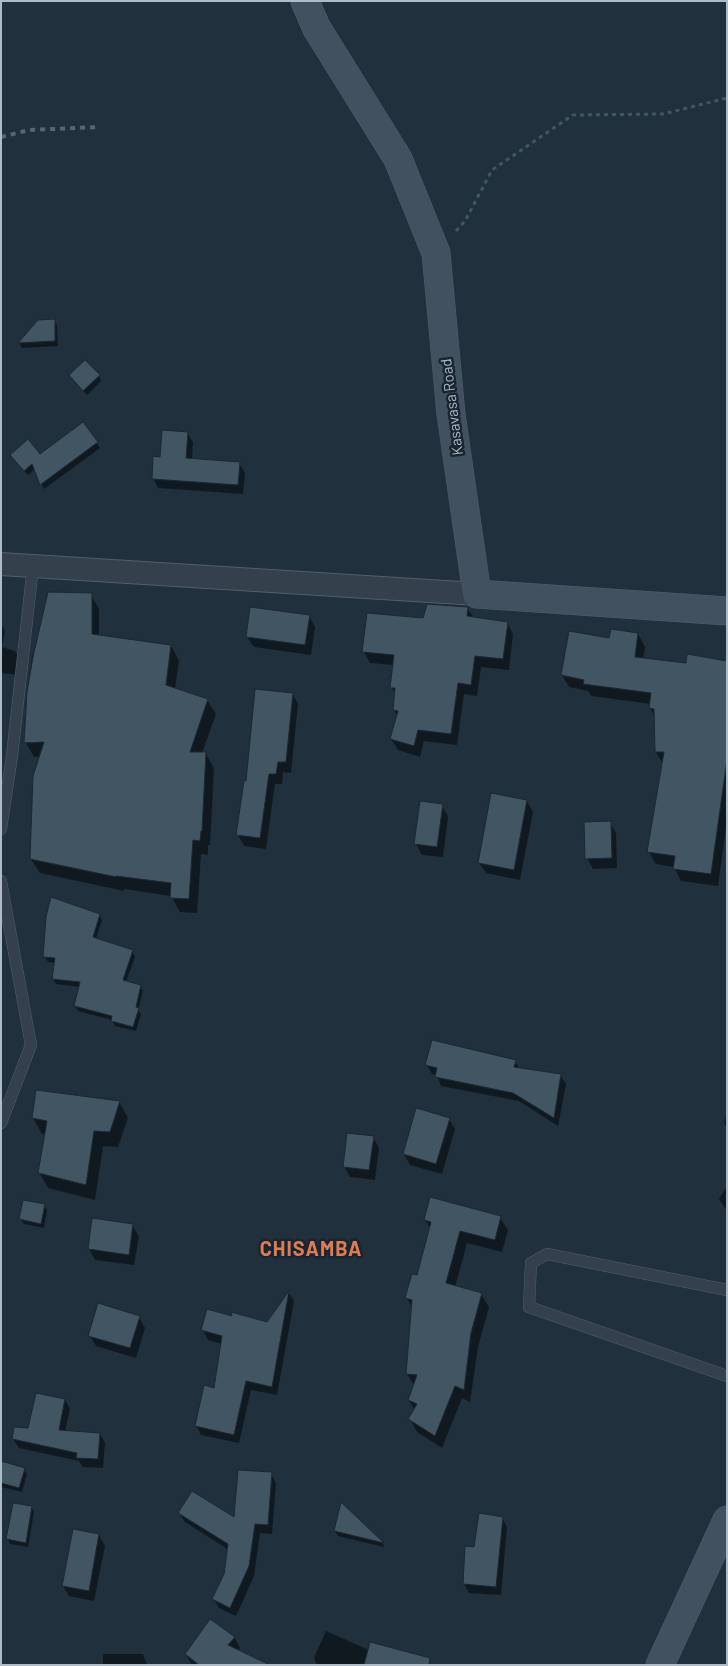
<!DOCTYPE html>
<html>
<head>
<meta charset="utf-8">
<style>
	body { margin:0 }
	#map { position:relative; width:728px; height:1666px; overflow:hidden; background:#20303c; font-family:Barlow,sans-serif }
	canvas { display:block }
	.frame { position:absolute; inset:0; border:2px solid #aebcc8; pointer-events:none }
</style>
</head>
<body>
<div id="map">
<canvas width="728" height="1666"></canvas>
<div class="frame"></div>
</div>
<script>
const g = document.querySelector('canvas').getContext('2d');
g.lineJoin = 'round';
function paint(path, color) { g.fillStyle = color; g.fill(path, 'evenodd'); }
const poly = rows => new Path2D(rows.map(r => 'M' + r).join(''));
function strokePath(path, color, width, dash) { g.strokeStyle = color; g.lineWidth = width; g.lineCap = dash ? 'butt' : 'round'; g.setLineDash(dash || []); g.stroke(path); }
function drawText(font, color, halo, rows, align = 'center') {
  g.font = font + ' Barlow,sans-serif'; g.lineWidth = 5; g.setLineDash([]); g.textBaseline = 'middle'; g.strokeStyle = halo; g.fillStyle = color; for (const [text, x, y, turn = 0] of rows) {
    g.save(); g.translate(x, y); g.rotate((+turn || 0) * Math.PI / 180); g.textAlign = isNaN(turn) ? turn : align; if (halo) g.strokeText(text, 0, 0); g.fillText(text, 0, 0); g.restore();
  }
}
const shadow = poly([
	[54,320,57,325,58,346,22,348,19,343,39,321],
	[70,376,99,376,101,381,87,395],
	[83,424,100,448,44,489,35,469,28,475,15,460,40,455],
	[187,433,193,442,192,460,239,463,245,473,243,494,158,488,153,478,162,458],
	[91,595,99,609,99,636,171,646,179,660,175,689,207,700,216,714,202,753,206,754,214,768,210,845,208,845,208,855,201,854,197,913,180,912,171,896,124,889,124,891,40,873,31,859,41,757,34,757,26,743,32,655,34,656],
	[467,608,474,618,507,623,513,634,509,670,481,667,477,696,464,694,457,745,424,741,420,757,398,750,391,739,398,717,394,710,396,695,391,687,394,665,370,663,364,652,424,619],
	[309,616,315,627,311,655,254,647,247,637],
	[1,624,5,631,2,647,15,651,20,659,19,675,1,673],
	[638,634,645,647,643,659,687,664,727,662,727,820,718,886,681,881,674,867,656,864,649,852,663,764,656,752,655,717,650,708,651,704,591,696,588,691,569,687,562,675,611,640],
	[292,694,298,704,291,773,283,772,282,784,275,784,266,849,244,846,238,835,247,783],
	[527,801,533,812,520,880,486,873,479,863],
	[442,806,448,816,443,857,422,855,416,844],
	[610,823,616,833,617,868,593,869,587,858],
	[99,915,102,920,96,939,132,951,135,957,126,982,140,986,143,991,138,1010,141,1014,136,1031,115,1026,112,1020,78,1011,75,1006,80,987,56,984,53,979,55,963,48,962,45,957],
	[515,1062,520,1069,560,1075,566,1084,558,1126,519,1101,441,1086,437,1075,432,1074,427,1065],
	[119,1102,128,1118,118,1147,103,1146,95,1200,48,1188,39,1172,46,1135,42,1134,33,1118],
	[727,1111,727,1128,724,1123],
	[449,1119,455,1129,442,1174,410,1165,404,1154],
	[373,1137,379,1148,375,1180,350,1177,344,1166],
	[727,1186,727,1211,719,1199],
	[44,1205,47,1210,44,1228,24,1224,21,1219],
	[500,1218,508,1230,502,1252,467,1243,455,1287,481,1294,489,1307,478,1347,470,1402,462,1398,442,1448,417,1432,410,1419,415,1411,409,1400,414,1385,407,1374,412,1308,407,1298,417,1277,431,1229,425,1220],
	[132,1225,139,1236,134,1265,95,1260,89,1249],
	[289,1293,294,1301,277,1395,251,1390,239,1443,201,1435,196,1425,215,1389,222,1344,208,1340,203,1330,267,1323],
	[139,1317,145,1328,136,1358,96,1346,90,1336],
	[65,1400,70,1409,65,1432,100,1434,105,1443,103,1468,83,1467,79,1461,19,1448,13,1439,29,1429],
	[1,1462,24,1469,27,1474,22,1492,1,1487],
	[271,1474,276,1483,272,1534,260,1533,254,1576,236,1616,219,1608,214,1599,225,1575,229,1550,185,1522,179,1513,235,1520],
	[342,1504,383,1544,384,1547,338,1536,335,1531],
	[31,1507,34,1512,28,1547,10,1544,8,1539],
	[502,1518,507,1527,501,1595,469,1593,464,1584,467,1548,475,1548],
	[99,1535,105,1546,94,1601,69,1596,63,1586],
	[326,1631,369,1650,399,1665,317,1665,314,1658],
	[234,1637,240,1648,238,1651,267,1665,192,1665,186,1654],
	[103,1654,143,1654,147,1665,103,1665]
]);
const building = poly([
	[55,319,55,341,18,343,38,320,55,319],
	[85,360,100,375,83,391,69,375,85,360],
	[83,422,98,442,40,485,32,464,24,471,10,455,28,439,40,454,83,422],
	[162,430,188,432,186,458,240,462,238,485,152,479,153,456,160,457,162,430],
	[48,592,92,593,92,634,171,645,166,685,208,699,190,752,206,752,202,831,201,831,200,841,193,840,189,899,170,898,171,883,116,876,116,877,30,859,33,776,44,742,24,743,27,692,33,657,48,592],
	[427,604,468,607,467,616,508,622,503,659,475,656,471,685,458,683,451,734,418,730,414,746,390,739,398,711,393,710,395,688,390,688,394,655,362,652,367,613,423,618,427,604],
	[250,607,310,615,305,645,246,637,250,607],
	[611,629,638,633,635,657,686,663,687,654,727,661,727,760,711,874,673,869,675,856,647,852,664,752,655,752,654,709,649,708,651,693,583,684,584,680,561,675,569,631,609,638,611,629],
	[255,689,293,693,286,762,278,762,276,774,269,774,260,838,236,835,244,781,246,781,255,689],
	[491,793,527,800,514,870,478,863,491,793],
	[420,801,443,804,437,847,414,844,420,801],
	[611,821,612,858,585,859,584,822,611,821],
	[51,897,100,914,93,937,133,950,123,980,141,985,136,1007,139,1008,133,1027,111,1021,112,1016,74,1006,80,982,52,979,55,958,43,957,46,917,51,897],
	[432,1040,516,1060,514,1067,561,1074,554,1118,513,1093,435,1077,437,1068,425,1065,432,1040],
	[36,1090,120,1101,110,1132,94,1131,86,1185,38,1173,47,1121,32,1118,36,1090],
	[416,1108,450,1118,436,1164,403,1154,416,1108],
	[347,1133,374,1136,369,1170,343,1167,347,1133],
	[430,1197,501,1216,495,1240,460,1231,446,1283,482,1293,471,1333,464,1390,455,1386,435,1436,408,1419,417,1404,408,1400,417,1375,406,1374,412,1300,405,1298,412,1274,417,1275,431,1222,424,1220,430,1197],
	[23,1200,45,1204,41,1224,19,1219,23,1200],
	[92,1218,133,1224,129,1255,88,1249,92,1218],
	[289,1291,272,1387,246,1381,234,1435,195,1426,204,1385,214,1388,222,1336,201,1330,207,1309,232,1316,231,1312,267,1322,289,1291],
	[98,1303,140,1316,130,1348,88,1336,98,1303],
	[36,1393,65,1399,59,1430,100,1433,98,1459,76,1458,77,1453,12,1439,14,1427,28,1428,36,1393],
	[1,1461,25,1468,19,1488,1,1483,1,1461],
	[238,1470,272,1472,268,1525,255,1524,249,1566,230,1608,212,1599,224,1574,228,1544,178,1513,192,1491,234,1517,238,1470],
	[341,1502,384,1543,334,1531,341,1502],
	[13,1503,32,1506,26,1543,6,1539,13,1503],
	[479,1513,503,1517,496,1587,463,1584,465,1546,474,1547,479,1513],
	[73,1529,99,1534,89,1591,62,1586,73,1529],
	[210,1619,235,1637,228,1645,270,1665,199,1665,185,1654,210,1619],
	[370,1642,430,1658,429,1665,364,1665,370,1642]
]);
const path = poly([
	[456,231,465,221,492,170,573,115,663,114,727,98]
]);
const lane = poly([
	[1,829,12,756,33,566],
	[1,881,31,1045,1,1123],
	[727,1290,547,1254,531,1263,529,1307,727,1376]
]);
const street = poly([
	[1,564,477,594]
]);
const secondary = poly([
	[305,1,316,27,398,159,436,253,451,414,477,594,727,611],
	[660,1665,727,1520]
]);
const rail = poly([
	[1,137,29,130,99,127]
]);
const streetNames = [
	["Kasavasa Road",452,407,-97]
];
const districtNames = [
	["CHISAMBA",311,1249]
];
paint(shadow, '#0007');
paint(building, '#425563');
strokePath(building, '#1b2833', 1);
strokePath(lane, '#515f6a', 12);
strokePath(street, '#515f6a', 24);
strokePath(secondary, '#515f6a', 29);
strokePath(path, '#3f5959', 3, [4, 4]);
strokePath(lane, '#34414c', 11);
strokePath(street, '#34414c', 22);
strokePath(secondary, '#415160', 28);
strokePath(rail, '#556674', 4, [5, 5]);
drawText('15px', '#aebcc8', '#192631', streetNames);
g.letterSpacing = '1px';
drawText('bold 20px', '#de7d54', '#192631', districtNames);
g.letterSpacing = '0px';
</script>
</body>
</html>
